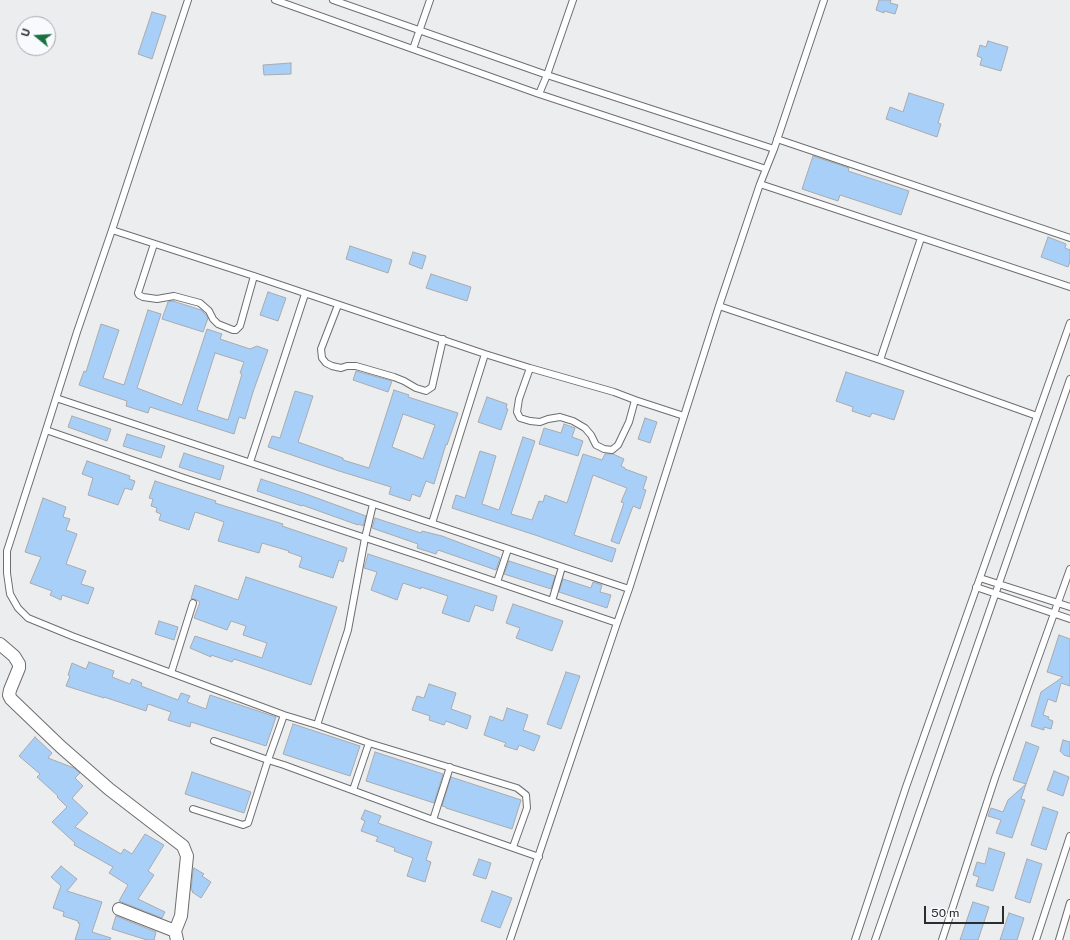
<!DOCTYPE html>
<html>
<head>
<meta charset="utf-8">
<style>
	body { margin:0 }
	#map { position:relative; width:1070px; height:940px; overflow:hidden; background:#ebedef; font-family:"Public Sans",sans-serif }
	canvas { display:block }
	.north { position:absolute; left:16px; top:16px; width:40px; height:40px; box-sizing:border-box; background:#f8fafd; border:1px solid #a6a8aa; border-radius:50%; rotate:288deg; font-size:11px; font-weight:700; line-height:16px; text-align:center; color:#2b2c2d }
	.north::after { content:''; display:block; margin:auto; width:14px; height:18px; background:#1a7043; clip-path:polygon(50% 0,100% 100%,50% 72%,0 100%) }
	.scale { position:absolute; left:924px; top:906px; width:80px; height:18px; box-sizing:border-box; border:2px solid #2b2c2d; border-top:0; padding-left:5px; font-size:12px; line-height:14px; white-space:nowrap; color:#2b2c2d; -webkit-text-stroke:3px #f8fafd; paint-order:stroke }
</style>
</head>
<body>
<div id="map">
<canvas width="1070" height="940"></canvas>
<div class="north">U</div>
<div class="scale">50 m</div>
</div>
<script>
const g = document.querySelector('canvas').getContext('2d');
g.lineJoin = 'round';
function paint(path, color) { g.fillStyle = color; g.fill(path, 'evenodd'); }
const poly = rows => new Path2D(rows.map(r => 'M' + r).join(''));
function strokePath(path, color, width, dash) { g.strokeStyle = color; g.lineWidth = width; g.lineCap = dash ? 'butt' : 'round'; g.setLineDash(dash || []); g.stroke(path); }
const building = poly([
	[879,0,891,0,890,3,898,5,895,14,884,11,884,13,876,10,879,0],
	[152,12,166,16,152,59,138,54,152,12],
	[988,41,1008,47,1001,71,980,65,982,58,977,56,980,45,986,47,988,41],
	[291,63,291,74,264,75,263,65,291,63],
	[909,93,944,104,938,123,941,124,937,137,886,119,890,107,903,112,909,93],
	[813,156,849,168,848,171,909,191,901,215,840,195,838,201,802,189,813,156],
	[1048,237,1066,244,1065,248,1070,250,1070,262,1068,267,1041,257,1048,237],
	[350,246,392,260,388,273,346,259,350,246],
	[413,252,426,256,422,269,409,264,413,252],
	[431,274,471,287,467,301,426,288,431,274],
	[268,292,286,298,278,321,260,315,268,292],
	[173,301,201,310,205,314,208,318,203,332,162,319,168,302,173,301],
	[148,310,161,314,137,388,182,405,207,329,222,334,220,339,250,349,257,346,268,350,253,392,245,419,239,417,234,434,150,407,148,413,126,406,127,401,79,385,84,371,86,372,101,324,119,330,103,378,124,385,148,310],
	[215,353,244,362,240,373,242,374,228,420,197,410,215,353],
	[356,371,392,381,388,392,353,380,356,371],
	[846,372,904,391,894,420,872,413,870,417,852,411,853,407,836,401,846,372],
	[394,390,409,395,408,397,458,413,447,445,446,444,434,484,426,481,420,497,412,494,410,501,389,494,391,487,339,471,268,447,272,436,280,438,295,391,313,396,298,442,343,458,343,460,369,468,394,390],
	[403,414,435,425,423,459,392,447,403,414],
	[487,397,507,404,506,409,508,409,501,430,478,422,487,397],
	[72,416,111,429,107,441,68,427,72,416],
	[645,418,657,422,650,443,638,439,645,418],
	[564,424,575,428,572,437,583,441,578,456,539,444,544,428,561,433,564,424],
	[127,434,165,446,161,458,123,446,127,434],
	[523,437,535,441,511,514,532,520,539,501,543,502,545,495,567,503,583,454,602,460,605,454,613,454,624,459,621,466,625,468,625,469,647,477,643,489,646,490,640,509,633,506,619,544,611,541,624,503,621,502,627,488,593,475,574,535,616,549,612,562,535,535,452,508,456,495,465,498,480,451,496,456,482,504,499,510,523,437],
	[184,453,224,466,220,480,179,467,184,453],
	[87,461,130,476,129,479,135,481,132,490,125,488,118,505,88,495,93,478,82,474,87,461],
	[261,479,306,494,366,516,363,526,359,524,358,525,302,505,302,506,257,491,261,479],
	[155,481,216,501,215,503,283,524,282,526,347,548,343,562,339,560,333,578,299,567,302,557,288,552,289,551,262,543,259,553,218,541,224,522,216,519,195,512,189,530,159,520,161,514,156,512,157,508,151,506,153,499,149,498,155,481],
	[43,498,66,507,63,517,70,519,66,530,77,534,66,564,86,571,81,584,94,588,88,604,62,595,61,600,50,595,52,591,30,583,41,557,25,552,43,498],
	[375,518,421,533,422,531,442,536,500,558,496,570,438,550,436,554,417,548,418,544,372,528,375,518],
	[368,554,497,596,493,611,475,605,469,622,442,613,448,596,421,587,421,589,403,583,397,600,371,590,377,572,364,568,368,554],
	[509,561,555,576,551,589,504,574,509,561],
	[246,577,337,607,311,685,234,659,232,662,211,655,211,657,190,648,195,636,262,658,267,643,243,635,246,626,231,621,227,630,194,618,200,602,195,599,191,599,195,585,238,600,246,577],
	[563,579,591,588,593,582,602,585,600,592,611,595,607,608,559,592,563,579],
	[513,604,563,621,552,651,516,638,520,628,506,623,513,604],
	[159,621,178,627,174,640,155,634,159,621],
	[1059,635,1070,639,1070,686,1061,683,1056,702,1048,699,1043,715,1049,717,1048,719,1053,721,1051,729,1044,727,1044,730,1031,726,1041,692,1063,677,1047,672,1059,635],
	[89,662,114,671,112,677,130,684,132,679,142,683,141,686,178,700,181,693,190,696,187,702,206,709,210,695,276,717,266,746,191,722,190,727,168,720,171,712,148,704,146,711,104,697,104,698,66,686,70,676,68,675,72,663,86,669,89,662],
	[566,672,580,676,561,729,547,724,566,672],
	[429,684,456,693,451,709,471,716,467,729,446,721,444,725,429,720,430,716,412,710,417,696,424,698,429,684],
	[507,708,528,715,523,730,540,736,534,751,519,745,517,750,504,746,506,743,484,735,490,716,503,721,507,708],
	[293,724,360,746,350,776,283,754,293,724],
	[35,737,52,753,48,758,74,768,80,773,75,778,83,786,72,798,88,813,75,827,121,854,124,849,132,854,145,834,164,845,148,871,154,875,138,899,165,912,162,918,119,901,128,885,109,873,113,867,74,845,75,843,52,822,67,807,57,797,58,796,37,777,40,774,19,756,35,737],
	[1063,740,1070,742,1070,757,1064,755,1060,751,1063,740],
	[1026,742,1039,747,1026,784,1013,780,1026,742],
	[375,752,443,774,434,803,366,781,375,752],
	[1054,771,1069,777,1063,796,1047,790,1054,771],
	[192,772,251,792,244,813,185,794,192,772],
	[451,777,521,800,512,829,446,808,446,807,442,806,451,777],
	[1026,784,1021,799,1025,800,1012,838,996,833,1001,820,988,816,991,808,1003,812,1008,800,1026,784],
	[1043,807,1058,812,1046,850,1031,845,1043,807],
	[365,810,381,816,378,823,432,842,426,860,431,862,425,882,407,876,413,858,394,851,395,848,376,841,378,837,361,831,365,821,361,819,365,810],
	[989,848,1005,853,993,891,976,886,979,877,973,875,977,862,985,864,989,848],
	[479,859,491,863,486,879,473,875,479,859],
	[1027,859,1042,864,1030,903,1015,898,1027,859],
	[61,866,77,879,67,891,102,902,92,932,111,938,110,940,75,940,80,924,78,923,78,921,63,916,64,912,53,908,61,886,51,877,61,866],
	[194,868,204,874,202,876,211,882,201,898,192,892,193,891,191,890,193,871,194,868],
	[492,891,512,898,500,928,481,921,492,891],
	[973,902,989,907,978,940,960,940,973,902],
	[1009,913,1024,918,1017,940,1000,940,1009,913],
	[116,916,156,932,154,940,147,940,112,929,116,916]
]);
const service = poly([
	[188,0,112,230,77,332,46,430,7,551,7,573,10,594,18,608,28,618,72,636,284,715,317,725,369,743,517,788,526,795,527,808,513,847],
	[275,0,539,94,766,169],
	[333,0,547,75,774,149],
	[413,49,430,0],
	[539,94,547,75,573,0],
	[777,139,1070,238],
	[760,184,1070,287],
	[112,230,254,276,485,354,530,368,614,392,635,400,629,422,618,445,612,450,604,449,596,445,591,435,585,428,573,421,560,417,548,419,540,422,530,421,520,418,517,412,519,399,530,368],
	[154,244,139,290,138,293,139,295,143,297,157,299,174,296,200,303,209,311,213,319,218,324,233,330,236,330,240,326,254,276],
	[338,305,321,349,322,358,326,363,332,366,341,368,347,366,356,366,394,377,404,381,416,388,426,391,432,387,443,339],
	[719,306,880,360,1037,416],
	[880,360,921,238],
	[56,398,629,589],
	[635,400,684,416],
	[46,430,181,477,426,558,617,623],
	[250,462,305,294],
	[432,523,485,354],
	[980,578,1070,607],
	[497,582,508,549],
	[976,587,1070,619],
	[552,601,562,567],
	[171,673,193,603],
	[284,715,268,760,284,765,433,820,539,857],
	[317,725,348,630,365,538,373,504],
	[353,790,369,743],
	[193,809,243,825,248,823,268,760,214,741],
	[433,820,450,767],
	[510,940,617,623,629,589,719,306,760,184,774,149,824,0],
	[855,940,906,787,1070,323],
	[875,940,1070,379],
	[942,940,995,778,1070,569],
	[1036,940,1070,836],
	[1059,940,1070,903]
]);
const minor = poly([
	[0,644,14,656,19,664,19,668,10,690,9,695,11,699,61,747,109,789,183,846,187,856,181,916,175,931,177,940],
	[119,909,175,931]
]);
paint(building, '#a8cff8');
strokePath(building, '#a9abad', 1);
strokePath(service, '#6d6e70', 8);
strokePath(minor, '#6d6e70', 14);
strokePath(service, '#fff', 6);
strokePath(minor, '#fff', 12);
</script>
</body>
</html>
